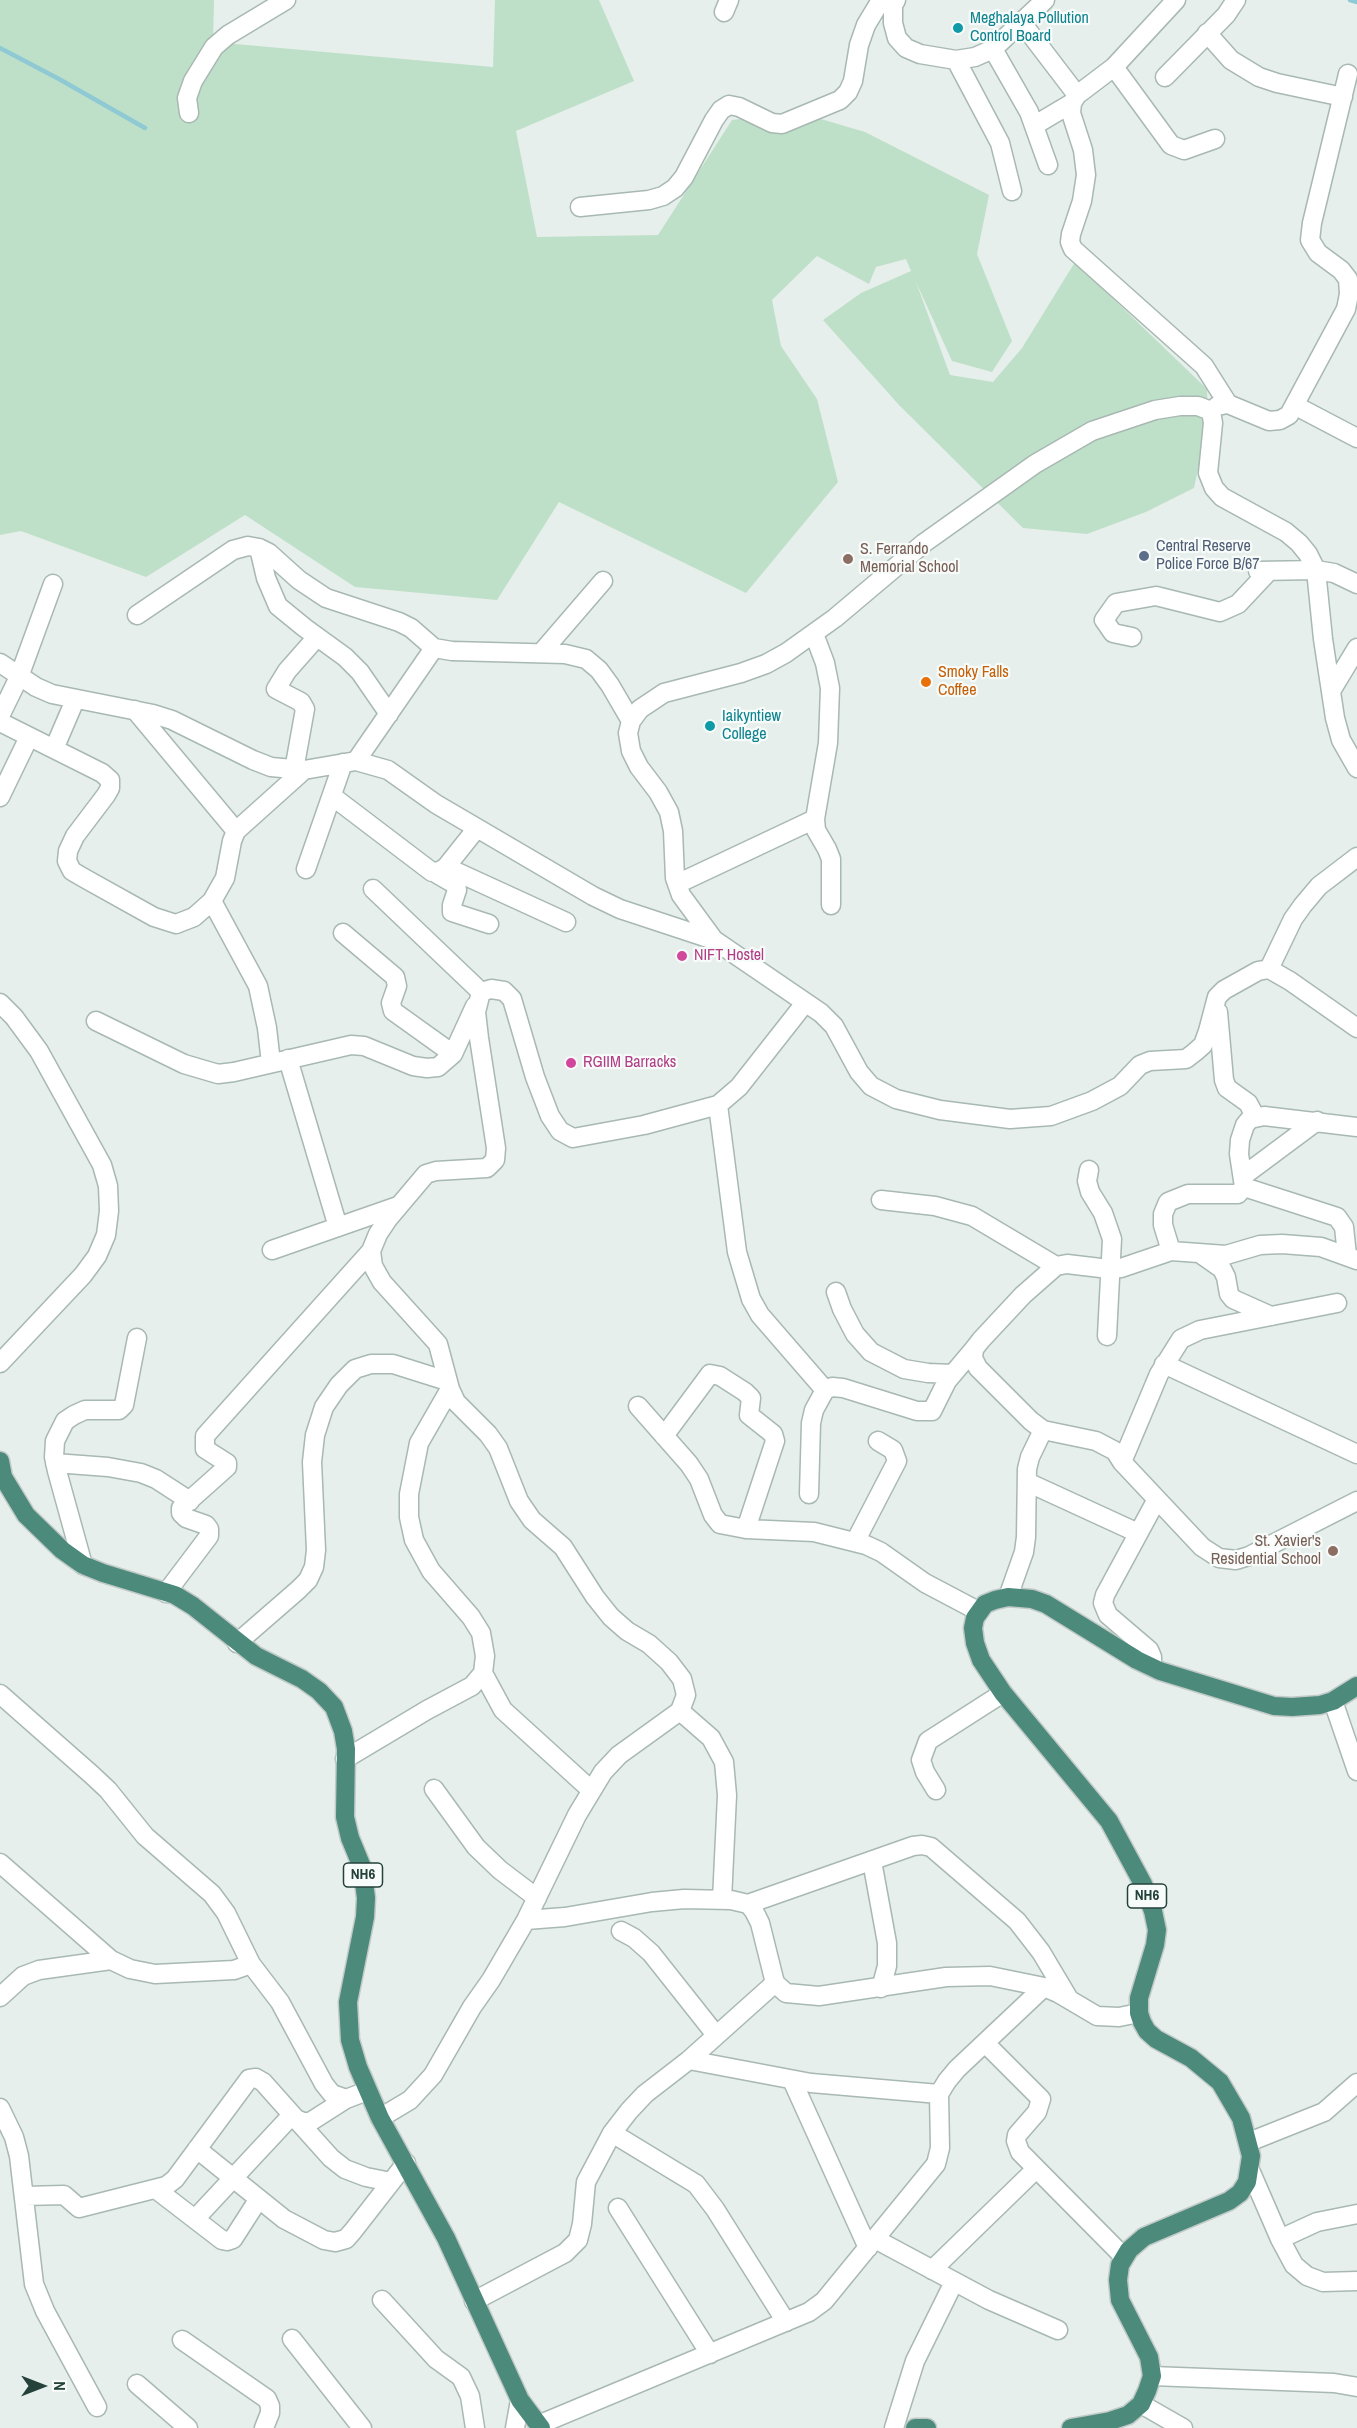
<!DOCTYPE html>
<html>
<head>
<meta charset="utf-8">
<style>
	body { margin:0 }
	#map { position:relative; width:1357px; height:2428px; overflow:hidden; background:#e6efeb; font-family:"Archivo Narrow",sans-serif }
	canvas { display:block }
	.north { position:absolute; left:12px; top:2356px; width:60px; height:60px; -webkit-text-stroke:4px #f7fbf9; paint-order:stroke; rotate:90deg; font-size:16px; font-weight:700; line-height:24px; text-align:center; color:#24423a }
	.north::after { content:''; display:block; margin:auto; width:21px; height:27px; background:#24423a; clip-path:polygon(50% 0,100% 100%,50% 72%,0 100%) }
</style>
</head>
<body>
<div id="map">
<canvas width="1357" height="2428"></canvas>
<div class="north">N</div>
</div>
<script>
const g = document.querySelector('canvas').getContext('2d');
g.lineJoin = 'round';
function paint(path, color) { g.fillStyle = color; g.fill(path, 'evenodd'); }
const poly = rows => new Path2D(rows.map(r => 'M' + r).join(''));
function strokePath(path, color, width, dash) { g.strokeStyle = color; g.lineWidth = width; g.lineCap = dash ? 'butt' : 'round'; g.setLineDash(dash || []); g.stroke(path); }
function drawText(font, color, halo, rows, align = 'center') {
  g.font = font + ' "Archivo Narrow",sans-serif'; g.lineWidth = 4.5; g.setLineDash([]); g.textBaseline = 'middle'; g.strokeStyle = halo; g.fillStyle = color; for (const [text, x, y, turn = 0] of rows) {
    g.save(); g.translate(x, y); g.rotate((+turn || 0) * Math.PI / 180); g.textAlign = isNaN(turn) ? turn : align; if (halo) g.strokeText(text, 0, 0); g.fillText(text, 0, 0); g.restore();
  }
}
const green = poly([
	[0,0,214,0,213,42,493,67,495,0,599,0,634,81,516,131,537,237,658,235,732,120,797,112,865,132,989,195,977,254,1012,341,992,372,952,361,916,282,950,375,993,382,1022,348,1075,262,1207,389,1208,422,1194,488,1146,512,1087,534,1023,528,899,405,823,320,861,293,911,271,906,259,876,267,869,284,817,256,772,300,781,346,817,399,838,482,746,593,559,502,497,600,355,587,245,515,146,577,21,531,0,535]
]);
const stream = poly([
	[1350,0,1357,2],
	[0,48,59,79,145,128]
]);
const minor = poly([
	[896,0,893,5,893,23,897,38,906,48,920,54,956,60,975,57,993,49,1045,0],
	[1176,0,1114,67,1077,95,1072,103,1071,113,1083,150,1086,175,1082,201,1071,234,1070,242,1073,249,1204,366,1228,404],
	[724,12,729,0],
	[1022,23,1077,95],
	[1207,33,1231,60,1259,77,1277,83,1343,97],
	[993,49,1029,112,1048,165],
	[956,60,1000,143,1012,191],
	[1114,67,1171,145,1184,150,1215,139],
	[1165,77,1226,15,1236,0],
	[189,113,187,98,193,81,214,47,228,35,286,0],
	[1035,125,1072,103],
	[580,207,649,200,663,196,675,188,684,177,714,120,721,110,729,105,739,107,772,123,782,124,840,100,848,92,853,81,859,45,866,25,881,0],
	[1217,406,1228,404,1269,421,1280,420,1289,415,1346,309,1349,294,1348,279,1341,270,1318,253,1310,240,1312,223,1348,74],
	[1296,406,1357,438],
	[259,548,266,578,278,606,305,628,345,657,360,672,389,714],
	[1258,571,1316,570,1334,573,1357,584],
	[137,615,233,550,248,546,259,548,269,553,299,580,326,598,399,622,411,628,434,648,452,651,565,654,586,659,599,670,610,685,631,721],
	[814,634,825,663,830,688,828,743,815,819,816,830,827,849,831,859,831,905],
	[1132,637,1113,633,1104,620,1116,603,1156,596,1220,612,1238,604,1269,571],
	[541,653,603,581],
	[0,663,36,687,52,694,153,714,172,720,253,760,271,767,304,770,356,761,388,770,436,804,593,896,620,909,714,940,821,1013,834,1026,859,1072,871,1086,896,1099,940,1110,1010,1119,1051,1116,1092,1101,1120,1086,1140,1065,1150,1061,1186,1059,1195,1052,1203,1045,1208,1031,1217,997,1224,990,1258,971,1269,969,1290,981,1357,1028],
	[1331,691,1357,648],
	[135,710,236,831],
	[0,716,19,677,53,584],
	[0,722,102,773,110,780,110,788,106,795,75,836,68,851,67,861,72,871,84,878,154,917,176,924,194,917,212,901,225,878,232,841,236,831,304,770],
	[54,749,75,700],
	[356,761,434,648],
	[294,770,305,709,301,702,276,689,287,671,317,637],
	[332,796,432,872,440,871,446,867,477,828],
	[0,797,29,737],
	[446,867,566,922],
	[306,869,343,763],
	[437,874,456,885,457,890,452,905,452,912,489,924],
	[677,884,815,819],
	[373,889,481,992],
	[212,901,258,986,267,1028,271,1063],
	[343,933,395,977,397,986,391,1003,393,1011,453,1054],
	[714,940,681,895,675,878,673,831,669,812,658,792,639,767,631,751,628,733,631,721,640,709,664,693,741,673,766,664,786,653,835,618,924,543,1035,464,1092,431,1155,410,1180,406,1198,406,1211,411,1213,423,1208,473,1214,488,1222,497,1286,532,1299,543,1308,554,1316,570,1323,639,1335,718,1341,740,1357,768],
	[1269,969,1293,919,1303,905,1319,886,1357,857],
	[0,1003,14,1017,39,1051,102,1165,108,1186,109,1211,106,1235,97,1256,83,1275,0,1363],
	[1218,1012,1224,1080,1227,1088,1248,1103,1255,1116],
	[96,1021,184,1064,218,1074,234,1072,351,1045,364,1046,413,1066,427,1068,438,1067,453,1054,475,1006],
	[288,1059,338,1227],
	[718,1105,737,1252,751,1299,760,1315,825,1390],
	[1089,1170,1087,1181,1090,1192,1103,1213,1112,1239,1107,1336],
	[1243,1176,1317,1121],
	[1244,1187,1337,1217,1344,1227,1347,1255],
	[881,1200,935,1206,972,1216,1056,1266],
	[272,1250,398,1206],
	[1171,1251,1163,1225,1163,1214,1168,1202,1188,1194,1238,1194,1244,1187,1239,1154,1240,1140,1245,1125,1250,1119,1264,1116,1357,1127],
	[1202,1255,1222,1269,1226,1277,1229,1294,1233,1299,1271,1316],
	[1357,1260,1321,1247,1282,1244,1260,1245,1226,1255,1171,1251,1121,1268,1109,1269,1067,1264,1056,1266,1023,1295,981,1340,974,1349,973,1358,978,1368,1031,1421,1043,1430,1096,1441,1115,1451,1122,1462,1202,1547,1219,1558,1236,1560,1249,1556,1357,1501],
	[836,1292,842,1309,855,1334,871,1352,904,1369,928,1373,953,1374],
	[1164,1364,1357,1454],
	[638,1406,689,1464,699,1479,713,1515,720,1524,746,1529,814,1532,866,1545,881,1552,925,1583,978,1611],
	[664,1436,710,1374,720,1376,745,1392,751,1398,749,1415,773,1434,775,1441,746,1529],
	[1122,1462,1159,1374,1181,1339,1200,1330,1337,1303],
	[55,1463,108,1467,141,1473,156,1479,190,1501],
	[1027,1482,1138,1533],
	[809,1494,811,1423,814,1410,825,1390,832,1387,843,1388,917,1411,932,1411,947,1381,974,1349],
	[855,1542,897,1461,893,1450,878,1441],
	[83,1565,57,1471,54,1457,55,1441,65,1421,74,1415,85,1410,119,1410,124,1405,137,1338],
	[166,1593,209,1536,209,1529,206,1525,186,1518,181,1513,181,1508,227,1467,227,1463,205,1449,205,1436,371,1251],
	[1008,1597,1024,1552,1026,1537,1027,1469,1030,1457,1043,1430],
	[237,1643,298,1590,308,1580,314,1567,316,1550,312,1462,315,1435,324,1407,339,1385,355,1369,371,1364,393,1364,447,1381],
	[1152,1667,1152,1657,1149,1650,1108,1615,1103,1603,1105,1595,1157,1499],
	[483,1673,503,1710,591,1790],
	[0,1694,92,1775,108,1790,145,1836,212,1894,226,1913,251,1964,280,2002,324,2084,332,2094,346,2099,367,2091],
	[1333,1701,1357,1771],
	[680,1711,711,1738,724,1762,727,1795,722,1900],
	[345,1759,427,1710,472,1686,483,1673,485,1656,481,1633,471,1617,431,1571,414,1540,409,1517,409,1494,419,1443,450,1389],
	[434,1789,476,1847,500,1870,537,1898],
	[936,1790,925,1772,921,1760,928,1741,1003,1693],
	[872,1861,887,1943,887,1966,881,1988],
	[0,1863,111,1960,130,1969,155,1974,234,1970,251,1964],
	[748,1904,913,1846,922,1845,931,1847,1017,1921,1041,1952,1069,1999],
	[526,1920,565,1917,652,1902,684,1899,731,1900,748,1904,754,1911,760,1923,775,1983,786,1993,819,1996,946,1977,990,1976,1044,1987,1058,1993,1097,2016,1119,2017,1139,2013],
	[621,1931,634,1938,651,1953,716,2035],
	[0,1997,23,1976,39,1970,111,1960],
	[985,2043,1041,2099,1037,2112,1017,2135,1016,2141,1020,2152,1124,2257],
	[689,2060,811,2083,939,2094],
	[792,2080,868,2248],
	[0,2108,14,2137,19,2156,34,2284,45,2311,97,2407],
	[380,2118,410,2100,433,2075,472,2007,491,1980,526,1920,577,1815,603,1772,619,1755,680,1711,686,1695,682,1679,669,1662,649,1644,627,1631,611,1617,595,1597,563,1547,532,1520,519,1501,498,1448,488,1434,456,1402,450,1389,438,1344,382,1282,373,1266,371,1251,378,1234,388,1219,426,1174,436,1171,487,1168,495,1160,496,1148,479,1038,476,1012,481,992,491,989,504,991,512,999,535,1077,550,1116,560,1131,573,1138,644,1125,718,1105,739,1087,805,1003],
	[296,2119,331,2158,345,2169,366,2177,391,2182],
	[612,2133,696,2184,715,2209,786,2322],
	[1249,2142,1324,2112,1357,2083],
	[197,2149,284,2219,324,2240,335,2242,346,2239,353,2231,406,2163],
	[1250,2170,1280,2239,1294,2265,1307,2276,1323,2282,1357,2281],
	[157,2190,222,2240,227,2241,233,2239,258,2200],
	[24,2196,64,2195,79,2208,166,2186,175,2179,249,2079,256,2078,263,2082,296,2119,303,2122,310,2122,346,2099],
	[618,2208,710,2354],
	[195,2219,292,2115],
	[875,2239,989,2300,1058,2330],
	[1280,2239,1317,2222,1357,2214],
	[932,2270,1036,2169],
	[382,2300,436,2359,461,2377,470,2396,475,2428],
	[474,2301,565,2253,578,2240,582,2224,586,2182,612,2133,629,2111,645,2094,689,2060,775,1983],
	[292,2339,362,2428],
	[182,2340,267,2399,270,2406,270,2413,264,2428],
	[1152,2376,1334,2383,1357,2387],
	[137,2384,188,2428],
	[1141,2404,1183,2428],
	[538,2425,809,2312,824,2301,936,2164,940,2148,939,2094,947,2081,957,2069,1044,1987],
	[515,2428,520,2400],
	[894,2428,915,2361,954,2282]
]);
const trunk = poly([
	[0,1461,3,1477,26,1515,62,1550,83,1565,103,1573,175,1595,193,1606,256,1656,302,1679,319,1691,334,1707,343,1731,346,1749,345,1817,350,1838,362,1867,366,1898,365,1917,348,2002,350,2040,358,2067,380,2118,446,2238,520,2400,541,2428],
	[915,2428,927,2428],
	[1071,2428,1110,2421,1128,2415,1141,2404,1147,2391,1152,2376,1149,2357,1120,2300,1118,2280,1120,2265,1129,2250,1144,2237,1229,2201,1240,2193,1247,2182,1251,2156,1241,2118,1220,2082,1191,2058,1156,2039,1147,2031,1142,2022,1139,2013,1139,1998,1155,1945,1157,1930,1153,1911,1143,1884,1109,1821,1003,1693,981,1660,975,1643,973,1628,975,1618,985,1604,995,1600,1008,1597,1032,1599,1046,1604,1137,1660,1160,1671,1274,1706,1292,1707,1320,1705,1333,1701,1357,1686]
]);
const markers = [
	[958,28,6,"#0f9aa8"],
	[1144,556,6,"#5c6f8a"],
	[848,559,6,"#8d6e63"],
	[926,682,6,"#e8710a"],
	[710,726,6,"#0f9aa8"],
	[682,956,6,"#d1479c"],
	[571,1063,6,"#d1479c"],
	[1333,1551,6,"#8d6e63"]
];
const shields = [
	[363,1875,39],
	[1147,1896,39]
];
const shieldNames = [
	["NH6",363,1875],
	["NH6",1147,1896]
];
const cultureNames = [
	["Meghalaya Pollution",970,19],
	["Control Board",970,37],
	["Iaikyntiew",722,717],
	["College",722,735]
];
const serviceNames = [
	["Central Reserve",1156,547],
	["Police Force B/67",1156,565]
];
const educationNames = [
	["S. Ferrando",860,550],
	["Memorial School",860,568],
	["St. Xavier's",1321,1542,"right"],
	["Residential School",1321,1560,"right"]
];
const foodNames = [
	["Smoky Falls",938,673],
	["Coffee",938,691]
];
const hotelNames = [
	["NIFT Hostel",694,956],
	["RGIIM Barracks",583,1063]
];
paint(green, '#bfe0c8');
strokePath(stream, '#8ec9d4', 4.5);
strokePath(minor, '#a8b8b2', 21);
strokePath(trunk, '#c2cac8', 21);
strokePath(minor, '#fff', 18);
strokePath(trunk, '#4c8a7c', 18);
for (const [x, y, r, color] of markers) { const dot = new Path2D(); dot.arc(x, y, r, 0, 2 * Math.PI); g.fillStyle = color; g.fill(dot); strokePath(dot, '#f7fbf9', 2); }
for (const [x, y, w] of shields) { const box = new Path2D(); box.roundRect(x - w / 2, y - 12, w, 24, 4.5); g.fillStyle = '#f7fbf9'; g.fill(box); strokePath(box, '#24423a', 1.5); }
drawText('bold 15px', '#24423a', null, shieldNames);
drawText('16px', '#0d838f', '#f7fbf9', cultureNames, 'left');
drawText('16px', '#4e5e75', '#f7fbf9', serviceNames, 'left');
drawText('16px', '#785e54', '#f7fbf9', educationNames, 'left');
drawText('16px', '#c56008', '#f7fbf9', foodNames, 'left');
drawText('16px', '#b23c85', '#f7fbf9', hotelNames, 'left');
</script>
</body>
</html>
